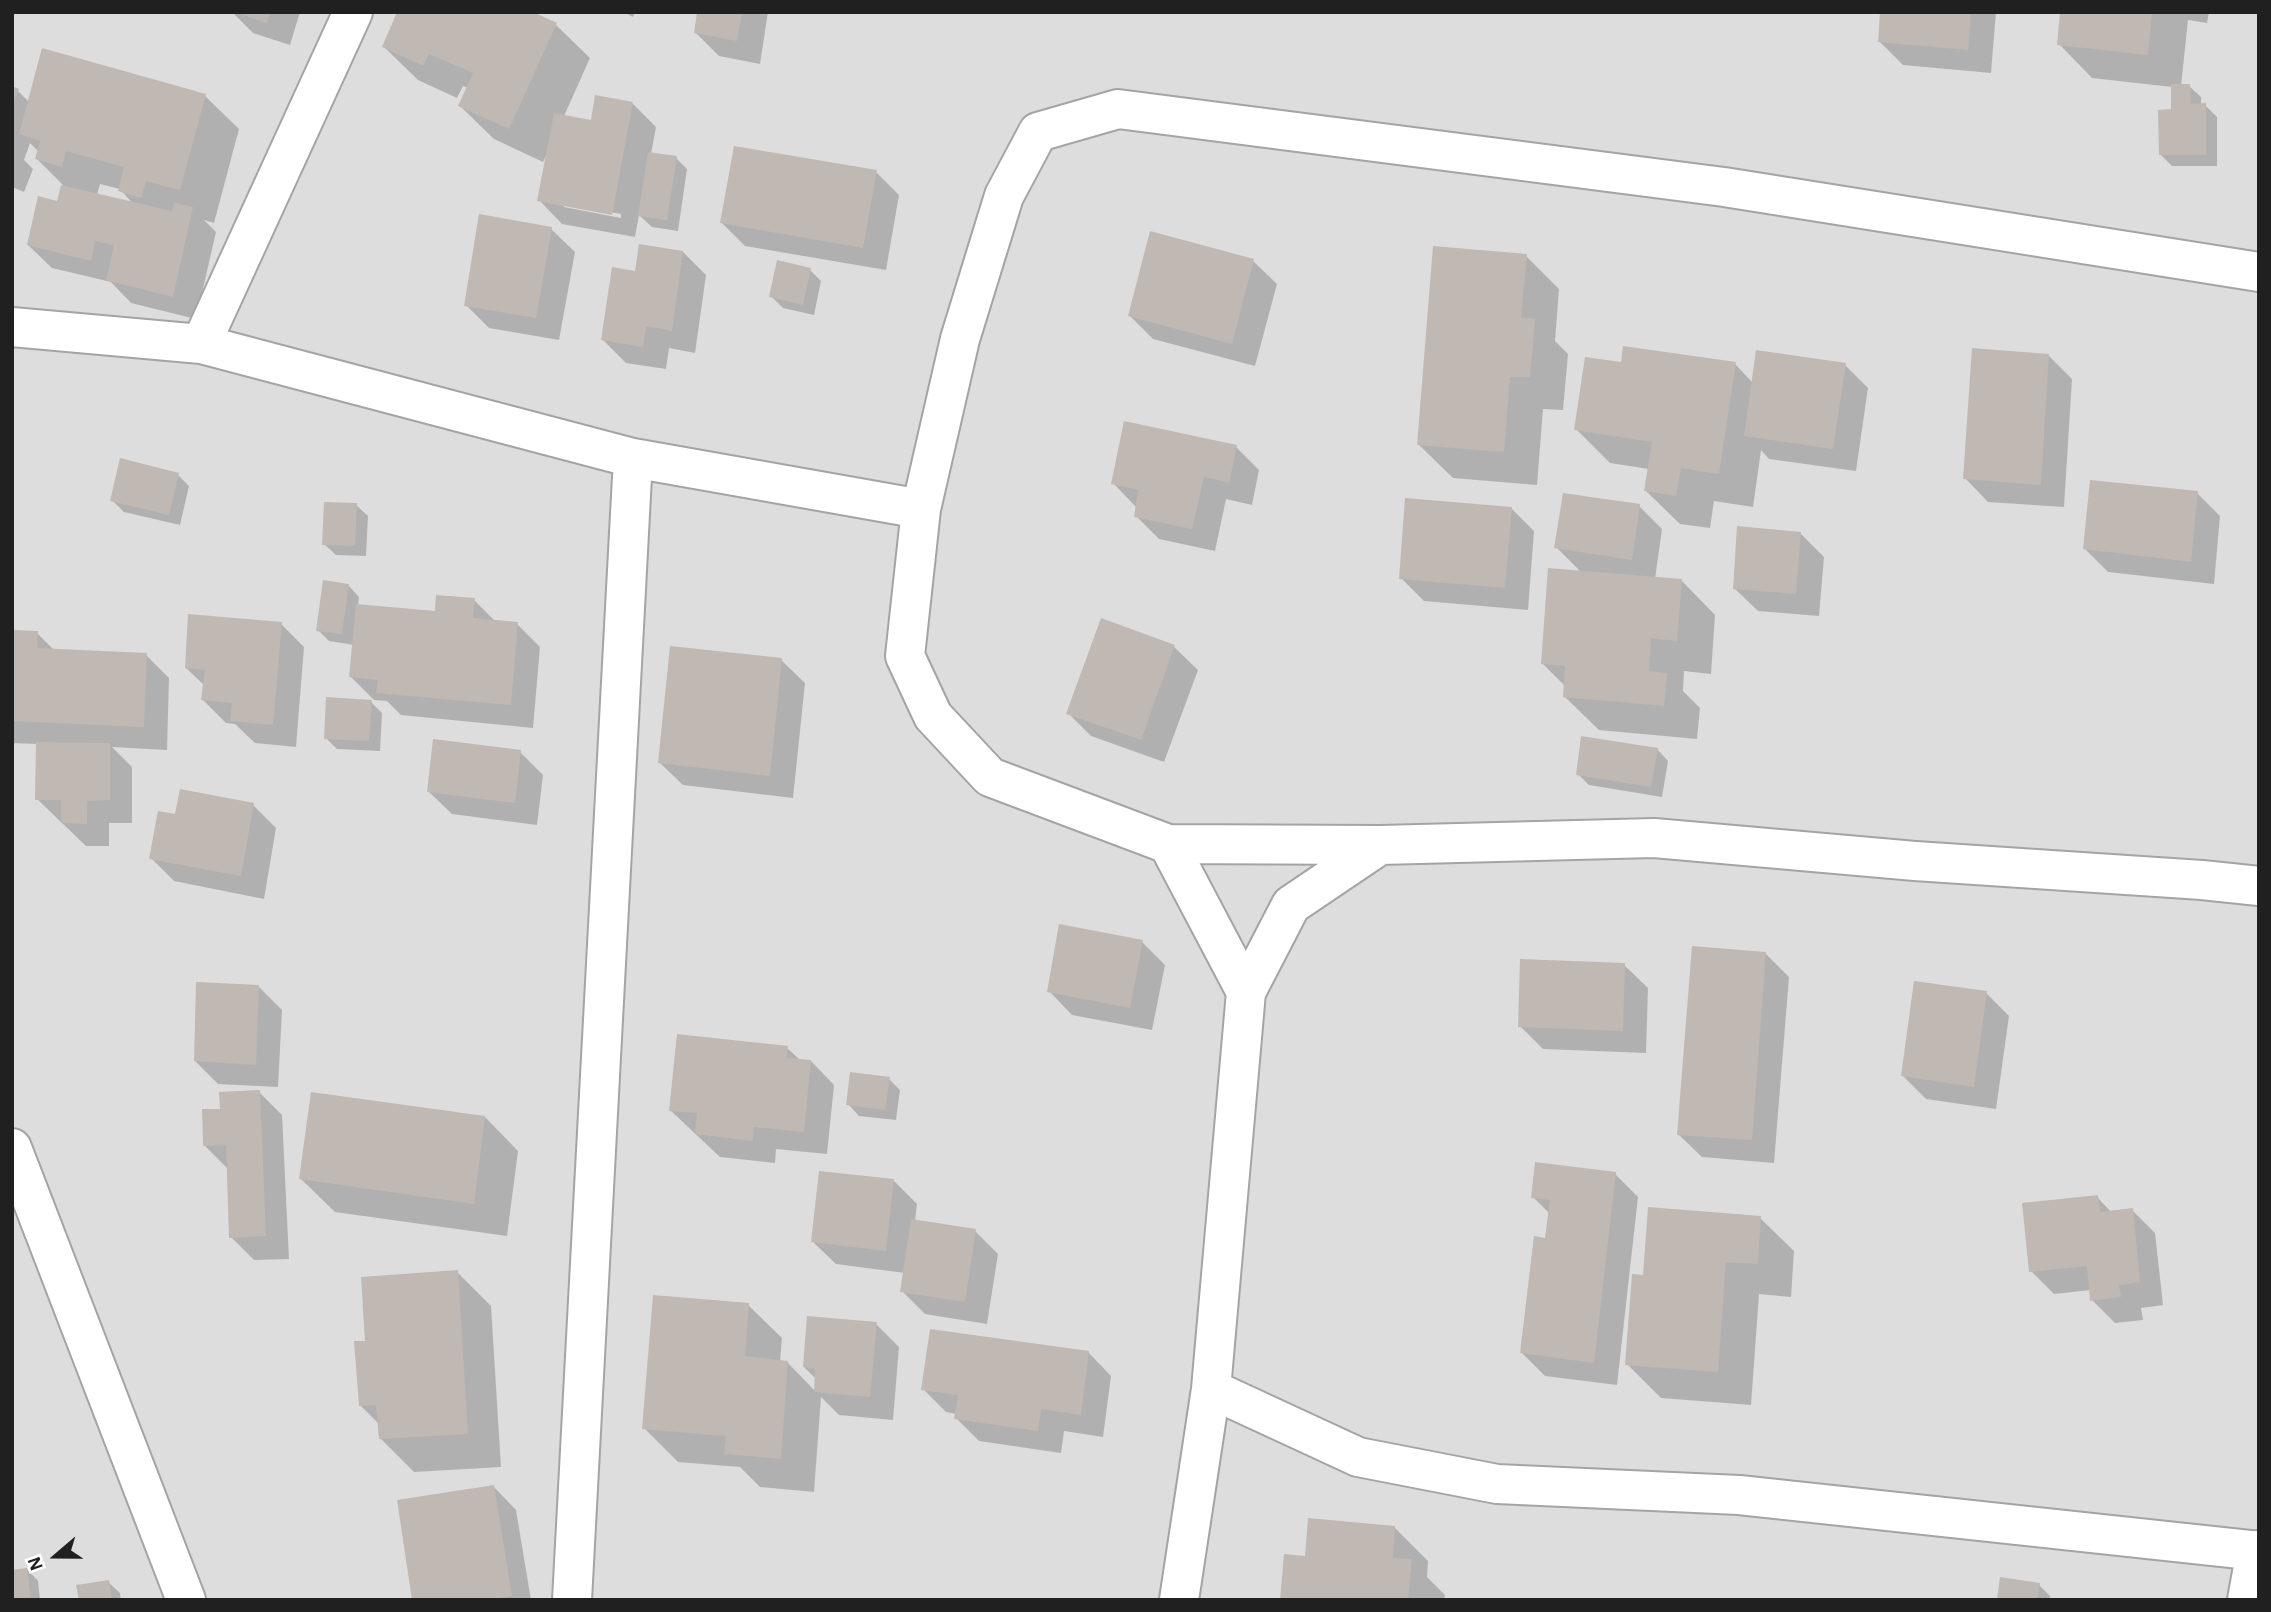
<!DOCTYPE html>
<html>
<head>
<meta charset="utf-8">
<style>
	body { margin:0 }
	#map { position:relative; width:2271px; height:1612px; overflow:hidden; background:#f0ece7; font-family:"Alegreya Sans",sans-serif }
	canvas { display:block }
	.frame { position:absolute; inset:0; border:14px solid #202020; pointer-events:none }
	.north { position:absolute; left:21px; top:1521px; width:70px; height:70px; -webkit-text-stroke:5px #fff; paint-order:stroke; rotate:250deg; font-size:19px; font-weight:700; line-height:28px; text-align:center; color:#202020 }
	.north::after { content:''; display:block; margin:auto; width:24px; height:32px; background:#202020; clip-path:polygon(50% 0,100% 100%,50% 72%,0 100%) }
</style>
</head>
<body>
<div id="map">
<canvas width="2271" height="1612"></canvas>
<div class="frame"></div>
<div class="north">N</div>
</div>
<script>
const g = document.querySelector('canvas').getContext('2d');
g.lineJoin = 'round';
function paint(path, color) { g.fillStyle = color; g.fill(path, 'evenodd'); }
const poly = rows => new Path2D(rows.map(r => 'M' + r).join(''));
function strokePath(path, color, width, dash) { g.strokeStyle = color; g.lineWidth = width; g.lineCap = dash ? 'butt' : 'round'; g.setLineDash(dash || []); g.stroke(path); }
const residential = poly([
	[12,12,2259,12,2259,1600,12,1600]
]);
const shadow = poly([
	[232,12,300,12,290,45,253,33],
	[623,12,635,12,633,17],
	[699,12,768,12,760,64,719,56,696,33],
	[1882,12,1996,12,1991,73,1903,65,1880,42],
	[2062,12,2209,12,2207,23,2188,20,2181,86,2189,86,2201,97,2201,105,2205,105,2217,117,2217,166,2172,166,2161,155,2173,111,2172,87,2092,78,2059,44],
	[556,25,590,58,564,116,593,122,633,104,656,127,651,154,676,158,687,169,678,231,652,227,639,215,635,237,562,224,539,200,547,154,543,162,494,139,460,106,468,88,463,86,457,98,418,80,384,47],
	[564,204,621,214,621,218,564,207],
	[12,88,18,91,29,102,205,96,239,129,214,223,204,220,216,232,196,319,131,303,111,282,52,268,28,245,58,203,63,185,37,159,39,152,30,143,24,160,33,169,24,192,12,187],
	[100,184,120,189,133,204,97,195],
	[876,172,899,195,886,270,745,246,722,223],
	[551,229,575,252,559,340,489,328,466,305],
	[683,252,706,275,695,353,669,348,666,369,626,363,603,340,637,273],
	[1526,256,1559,289,1555,341,1568,354,1563,410,1543,409,1537,485,1453,478,1419,445],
	[1253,261,1277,284,1255,366,1153,339,1130,316],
	[810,270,821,281,814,315,783,308,771,296],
	[2049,356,2072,379,2064,507,1988,502,1965,478],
	[1622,364,1735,364,1753,383,1845,365,1868,388,1856,471,1769,459,1761,450,1753,507,1714,501,1710,528,1680,524,1646,491,1649,469,1610,463,1576,429],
	[1236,447,1259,470,1252,505,1226,499,1215,551,1159,539,1136,516,1136,507,1113,483],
	[178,475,189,486,180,525,124,512,112,500],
	[2197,493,2220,516,2214,584,2108,572,2085,549],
	[356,505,368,516,366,556,336,555,324,544],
	[1639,506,1662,529,1655,579,1682,581,1715,615,1711,674,1684,671,1683,691,1700,708,1697,739,1599,730,1565,697,1565,686,1542,663,1582,573,1556,547],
	[1511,508,1534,531,1528,610,1424,601,1401,578],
	[1801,534,1824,557,1819,616,1758,611,1734,588],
	[348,585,359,597,358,606,437,613,474,600,496,622,517,624,540,647,533,728,401,715,387,701,374,700,351,677,354,645,329,641,318,630],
	[281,624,304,647,296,747,255,743,235,724,226,723,203,700,205,686,186,668],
	[12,632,37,633,55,651,146,655,169,678,167,750,112,747,132,767,132,823,109,823,109,846,86,846,37,799,37,744,12,743],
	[1174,647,1198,670,1164,762,1091,736,1068,713],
	[781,660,805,683,793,798,683,785,659,762],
	[371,702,382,713,380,751,337,749,326,738],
	[1657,749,1668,761,1662,797,1589,785,1578,774],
	[520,752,543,775,537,825,452,814,428,791],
	[12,753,14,791,12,791],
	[253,805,276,828,264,899,174,881,151,858],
	[1142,942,1165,965,1152,1030,1072,1015,1049,991],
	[1765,953,1789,977,1774,1163,1702,1157,1678,1134],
	[1624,965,1648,988,1646,1053,1543,1049,1520,1026],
	[259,987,282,1010,278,1087,218,1084,195,1061],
	[1986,993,2009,1016,1996,1109,1926,1099,1903,1076],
	[787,1048,800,1060,811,1061,834,1085,827,1154,776,1149,775,1163,720,1157,670,1110],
	[889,1079,900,1090,896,1120,859,1116,848,1104],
	[259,1092,282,1115,289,1259,254,1260,231,1237,229,1170,205,1146,222,1110],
	[485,1117,518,1151,507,1236,335,1212,301,1179],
	[1615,1174,1638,1197,1617,1385,1545,1376,1522,1353,1547,1240,1550,1214,1533,1197],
	[894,1181,917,1204,915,1221,975,1231,998,1254,987,1324,925,1314,902,1291,905,1273,836,1264,812,1241],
	[2097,1197,2112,1213,2132,1210,2155,1233,2163,1305,2141,1308,2143,1320,2115,1323,2092,1300,2091,1290,2054,1294,2031,1271],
	[1760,1218,1794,1251,1791,1297,1759,1294,1751,1405,1661,1398,1627,1364,1645,1277],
	[457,1272,491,1306,501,1467,414,1472,380,1438,379,1424,360,1405,367,1343],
	[748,1305,782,1338,780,1362,787,1362,815,1391,816,1379,804,1367,876,1324,899,1347,893,1420,839,1415,821,1397,814,1492,760,1487,740,1467,678,1462,644,1428],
	[1088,1352,1111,1376,1103,1437,1064,1431,1061,1453,979,1441,956,1418,957,1414,946,1412,923,1389],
	[493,1486,516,1510,531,1600,414,1600],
	[1394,1527,1428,1561,1427,1577,1445,1595,1444,1600,1282,1600,1307,1558],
	[27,1569,38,1581,40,1600,12,1600],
	[108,1582,120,1593,121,1600,81,1600],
	[2039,1585,2050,1596,2050,1600,1998,1600]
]);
const building = poly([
	[235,12,270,12,267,23],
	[397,12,533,12,557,23,509,129,458,106,473,73,429,54,423,66,382,47],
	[697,12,742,12,737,41,694,33],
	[1880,12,1971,12,1968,50,1878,42],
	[2060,12,2152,12,2148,55,2057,45],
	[42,48,206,94,180,190,146,181,141,198,118,191,124,167,66,151,62,167,35,159,40,141,19,134],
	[2171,84,2190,84,2191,104,2206,103,2206,155,2159,155,2158,110,2171,109],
	[12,86,19,89,12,107],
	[595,95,633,102,612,215,537,201,554,113,591,120],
	[734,146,877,170,863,248,720,223],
	[648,152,677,156,667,220,638,216],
	[61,185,172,211,174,203,193,207,173,297,106,280,114,245,95,241,91,261,27,245,38,196,57,201],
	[479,214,552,227,536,318,464,306],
	[1150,231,1254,259,1232,344,1128,316],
	[639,244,683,251,672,331,646,326,643,347,601,340,612,267,635,271],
	[1433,246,1527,254,1521,318,1535,319,1530,377,1510,377,1504,452,1417,445],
	[777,260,811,268,803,305,769,297],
	[1623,346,1736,362,1719,474,1681,468,1676,496,1644,491,1652,442,1574,430,1585,357,1621,362],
	[1972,348,2049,354,2041,485,1963,479],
	[1756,350,1846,363,1833,449,1744,436],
	[1124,421,1237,445,1229,483,1204,477,1192,529,1134,517,1138,490,1111,484],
	[120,458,179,473,169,515,110,501],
	[2090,480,2198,491,2191,562,2083,549],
	[1563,493,1640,504,1632,560,1554,548],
	[1405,498,1512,507,1505,588,1399,579],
	[324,502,357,503,355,546,322,545],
	[1737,526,1801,532,1796,594,1733,589],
	[1548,568,1682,579,1677,641,1651,638,1649,671,1667,673,1664,706,1563,697,1565,666,1541,664],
	[323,580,349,584,342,634,316,631],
	[436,595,475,598,473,618,518,622,511,705,376,693,378,680,349,677,356,604,435,611],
	[188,614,282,622,273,725,230,721,232,703,201,700,205,670,185,668],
	[1101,618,1175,645,1141,740,1066,714],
	[12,630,38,631,37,648,147,653,144,727,12,721],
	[670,646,782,658,770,776,658,763],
	[326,697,372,700,369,741,324,739],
	[1581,736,1658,748,1651,787,1576,775],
	[433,739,521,750,515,803,427,792],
	[36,742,110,743,110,800,87,801,87,824,61,823,61,800,35,800],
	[180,789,254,803,241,876,149,859,158,811,175,814],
	[1059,924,1143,940,1130,1008,1047,992],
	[1692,946,1766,952,1752,1140,1677,1135],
	[1520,959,1625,963,1623,1031,1518,1027],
	[1914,981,1987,991,1974,1087,1901,1076],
	[196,982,259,985,256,1065,194,1061],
	[677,1034,788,1046,787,1058,811,1060,804,1132,754,1127,753,1141,695,1134,697,1113,669,1111],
	[850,1072,890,1077,885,1110,846,1105],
	[260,1090,266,1236,229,1238,226,1145,203,1146,202,1109,220,1109,219,1092],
	[311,1092,485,1116,474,1204,299,1179],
	[1535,1162,1616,1172,1594,1363,1520,1353,1534,1236,1545,1238,1550,1200,1531,1198],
	[819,1171,894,1179,886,1251,811,1242],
	[2098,1195,2100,1212,2133,1208,2140,1282,2119,1285,2121,1297,2090,1301,2087,1266,2029,1272,2022,1203],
	[1648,1207,1761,1216,1758,1264,1726,1262,1718,1372,1625,1365,1632,1274,1643,1275],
	[911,1219,976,1229,965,1302,900,1292],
	[458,1270,468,1434,379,1439,376,1405,359,1406,354,1341,365,1341,361,1277],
	[653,1295,749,1303,745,1356,788,1361,781,1459,724,1454,726,1436,642,1429],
	[807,1316,877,1322,870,1397,814,1392,815,1369,803,1367],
	[930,1329,1089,1351,1081,1415,1041,1409,1038,1431,954,1419,958,1395,921,1390],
	[494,1485,512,1596,487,1600,412,1600,397,1500],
	[1308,1518,1395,1526,1393,1558,1412,1559,1408,1600,1280,1600,1284,1554,1305,1556],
	[27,1568,31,1600,12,1600,12,1570],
	[2000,1577,2040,1583,2037,1600,1997,1600],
	[109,1580,112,1600,79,1600,76,1585]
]);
const street = poly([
	[12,327,201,344,633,458,921,509,960,339,1004,196,1038,132,1118,109,1724,187,2259,272],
	[201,344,353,12],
	[921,509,905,656,933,716,990,777,1168,844,1380,845,1654,838,1915,861,2202,880,2259,886],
	[1168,844,1246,992],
	[12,1148,186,1600],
	[1211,1389,1358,1457,1497,1484,1739,1495,2259,1551],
	[572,1600,633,458],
	[1179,1600,1211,1389,1246,992,1291,905,1380,845],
	[2247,1600,2256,1550]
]);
paint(residential, '#dedddd');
paint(shadow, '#0003');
paint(building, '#c0b8b3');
strokePath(street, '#a4a4a4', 42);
strokePath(street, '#fff', 38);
</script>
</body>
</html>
